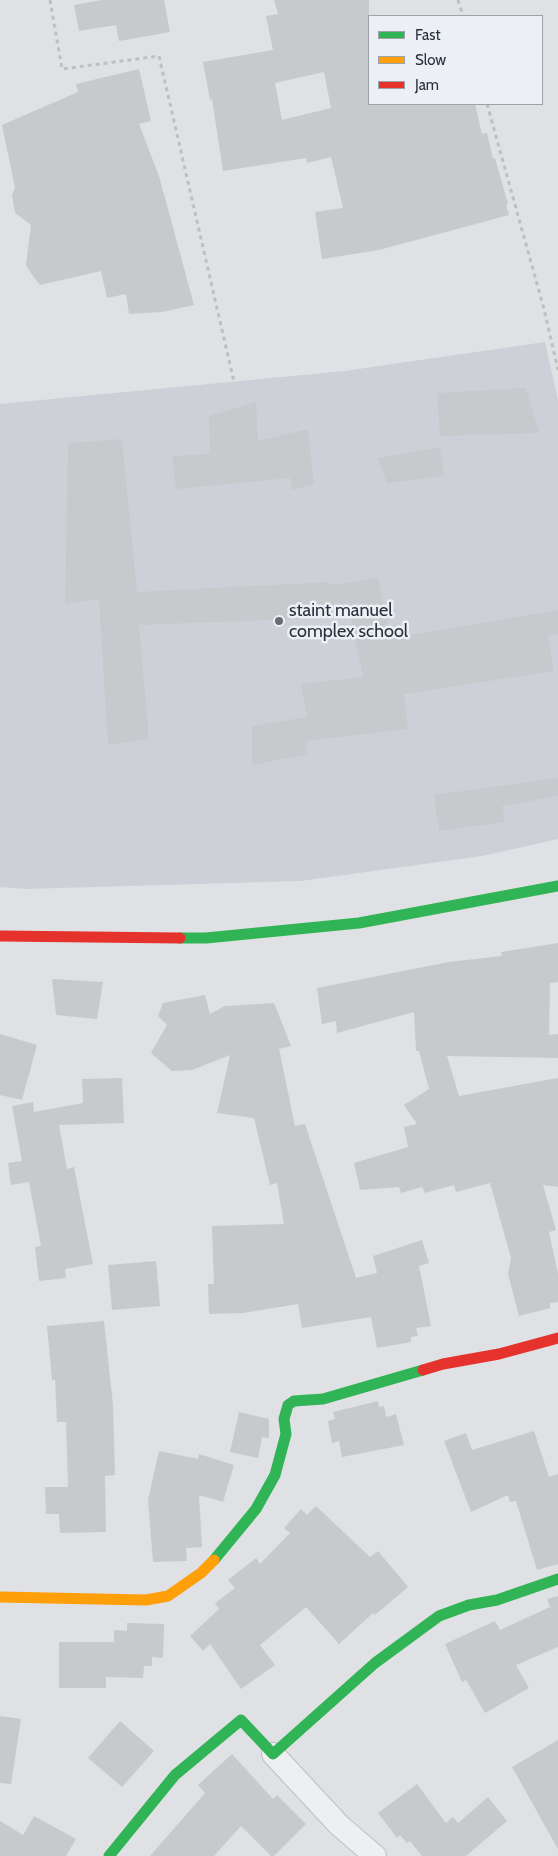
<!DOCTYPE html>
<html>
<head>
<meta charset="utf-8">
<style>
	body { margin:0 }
	#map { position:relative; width:558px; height:1856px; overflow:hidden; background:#dfe1e4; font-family:Cabin,sans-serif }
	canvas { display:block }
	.legend { position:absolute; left:368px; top:15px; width:175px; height:90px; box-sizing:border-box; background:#ecf0f4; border:1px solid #9da3aa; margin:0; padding:6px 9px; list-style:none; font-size:15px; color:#27303c }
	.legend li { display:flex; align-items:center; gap:10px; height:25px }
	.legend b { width:25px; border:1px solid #9da3aa }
</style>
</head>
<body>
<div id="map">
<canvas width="558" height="1856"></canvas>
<ul class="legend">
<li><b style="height:6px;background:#30b455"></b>Fast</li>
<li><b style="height:6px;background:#ff9f0a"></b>Slow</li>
<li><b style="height:6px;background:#e5322d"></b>Jam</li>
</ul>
</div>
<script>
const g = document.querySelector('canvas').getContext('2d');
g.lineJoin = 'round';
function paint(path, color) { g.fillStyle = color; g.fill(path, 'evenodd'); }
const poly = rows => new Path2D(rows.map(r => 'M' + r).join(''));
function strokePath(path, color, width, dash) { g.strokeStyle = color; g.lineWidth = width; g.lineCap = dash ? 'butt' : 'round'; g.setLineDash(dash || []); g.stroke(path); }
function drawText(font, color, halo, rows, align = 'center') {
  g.font = font + ' Cabin,sans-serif'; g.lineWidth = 5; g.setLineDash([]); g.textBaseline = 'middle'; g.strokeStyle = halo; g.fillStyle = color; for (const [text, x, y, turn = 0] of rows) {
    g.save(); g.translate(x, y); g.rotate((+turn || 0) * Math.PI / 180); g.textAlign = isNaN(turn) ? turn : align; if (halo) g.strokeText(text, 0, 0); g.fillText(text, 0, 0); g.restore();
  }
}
const built = poly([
	[545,342,558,400,558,839,482,856,301,881,25,889,0,887,0,404,344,371]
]);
const building = poly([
	[102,0,164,0,170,32,119,41,116,25,79,31,74,5],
	[274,0,369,0,369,104,475,104,482,134,487,133,493,159,495,158,508,204,506,205,509,215,379,250,322,259,315,212,343,208,331,157,307,163,306,158,223,171,212,99,210,100,203,62,273,50,266,16,278,14],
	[324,72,331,108,282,120,275,83],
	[139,69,151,121,139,124,159,176,194,305,162,312,129,314,126,294,107,298,101,271,40,285,30,272,26,265,31,225,15,213,12,195,15,188,2,125,78,92,76,84],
	[526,388,539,433,440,436,437,393],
	[256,402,258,441,308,429,314,484,292,490,290,478,176,489,172,456,210,454,209,416],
	[122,439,137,592,329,582,330,585,378,578,391,638,558,610,558,634,548,636,554,671,404,694,408,729,305,741,308,754,252,765,252,726,307,717,301,684,363,677,351,617,139,625,149,739,108,745,99,599,65,604,68,443],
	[440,447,444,476,387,483,378,458],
	[558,778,558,796,502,806,505,822,439,831,434,795],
	[558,943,558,982,550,983,549,1035,558,1034,558,1058,447,1056,459,1096,558,1078,558,1187,543,1185,556,1230,549,1232,558,1274,558,1302,550,1303,550,1308,519,1316,508,1274,511,1258,490,1183,456,1192,454,1185,425,1193,422,1187,401,1193,399,1187,360,1190,354,1163,408,1147,404,1127,417,1124,404,1105,429,1089,419,1051,416,1051,414,1012,337,1033,336,1021,322,1024,317,988,449,962,502,956,501,952],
	[52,979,103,982,97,1019,56,1015],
	[205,995,210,1014,225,1006,274,1003,291,1046,279,1049,295,1126,305,1124,356,1278,377,1273,373,1256,422,1240,429,1263,419,1266,431,1326,416,1328,418,1336,411,1337,411,1342,377,1348,371,1317,302,1328,298,1304,243,1313,209,1314,208,1284,214,1284,212,1226,284,1224,277,1183,270,1185,254,1118,217,1113,230,1055,192,1070,172,1071,151,1053,167,1025,158,1016,163,1003],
	[0,1034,37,1045,22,1100,0,1095],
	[122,1078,124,1123,59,1125,67,1169,74,1167,93,1264,65,1269,66,1278,39,1281,35,1247,41,1246,29,1182,11,1185,8,1163,22,1161,12,1106,33,1102,34,1112,83,1103,82,1079],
	[156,1261,160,1306,112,1310,108,1265],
	[104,1321,113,1405,115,1475,105,1476,106,1532,60,1533,59,1514,46,1514,45,1487,68,1487,66,1422,57,1422,55,1380,52,1380,47,1326],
	[378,1401,379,1407,384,1406,386,1417,396,1414,404,1445,342,1457,339,1441,332,1443,328,1421,335,1419,333,1412],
	[239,1412,269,1419,269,1438,262,1437,258,1458,230,1452],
	[534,1431,549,1477,558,1474,558,1564,537,1570,516,1501,510,1502,508,1495,471,1512,444,1441,466,1433,472,1450],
	[159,1451,198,1459,199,1454,234,1465,223,1502,199,1495,202,1547,186,1548,187,1561,153,1562,148,1500],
	[316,1506,370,1557,378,1551,408,1587,375,1615,373,1613,339,1644,306,1607,260,1645,275,1665,241,1689,210,1644,203,1651,190,1636,219,1609,215,1603,235,1588,228,1580,256,1558,260,1564,290,1533,284,1528,301,1509,307,1515],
	[558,1596,558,1647,516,1665,529,1688,485,1713,466,1680,462,1682,445,1644,495,1621,500,1630,550,1607,547,1599],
	[127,1623,164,1624,163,1658,152,1657,152,1666,144,1666,143,1678,106,1677,106,1688,59,1688,59,1642,114,1642,114,1630,127,1631],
	[0,1716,21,1719,11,1784,0,1783],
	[120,1721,154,1751,122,1787,88,1758],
	[558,1740,558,1849,512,1767],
	[232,1754,273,1799,277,1795,306,1824,274,1856,271,1856,241,1826,214,1856,150,1856,205,1793,198,1785],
	[417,1784,446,1823,453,1817,458,1823,488,1797,507,1821,466,1856,422,1856,410,1841,407,1843,400,1835,397,1838,378,1813],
	[34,1816,76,1839,66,1856,0,1856,0,1821,23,1835]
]);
const path = poly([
	[50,0,62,69,159,56,234,382],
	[458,0,463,16],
	[487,104,544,309,558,370]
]);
const street = poly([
	[273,1754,339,1825,375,1856]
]);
const fast = poly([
	[180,938,206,938,359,923,558,886],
	[214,1560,256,1509,275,1475,286,1434,284,1419,288,1405,294,1401,323,1399,423,1370],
	[109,1856,175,1775,241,1720,273,1754,375,1663,439,1616,469,1605,497,1600,558,1579]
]);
const slow = poly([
	[0,1597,146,1600,168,1596,201,1573,214,1560]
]);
const jam = poly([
	[0,936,180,938],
	[423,1370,443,1364,499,1354,558,1338]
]);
const markers = [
	[279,621,5,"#676e77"]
];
const poiNames = [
	["staint manuel",289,611],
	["complex school",289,632]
];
paint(built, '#cdd1d7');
paint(building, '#c7c9cc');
strokePath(street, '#bdbfc2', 24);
strokePath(path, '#bdc0c3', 3, [4, 4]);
strokePath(street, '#eeeff1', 22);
strokePath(fast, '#30b455', 11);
strokePath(slow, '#ff9f0a', 11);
strokePath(jam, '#e5322d', 11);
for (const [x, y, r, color] of markers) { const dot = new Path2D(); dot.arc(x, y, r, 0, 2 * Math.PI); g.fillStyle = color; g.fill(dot); strokePath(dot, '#ecf0f4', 2); }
drawText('18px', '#27303c', '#ecf0f4', poiNames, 'left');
</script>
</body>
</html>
